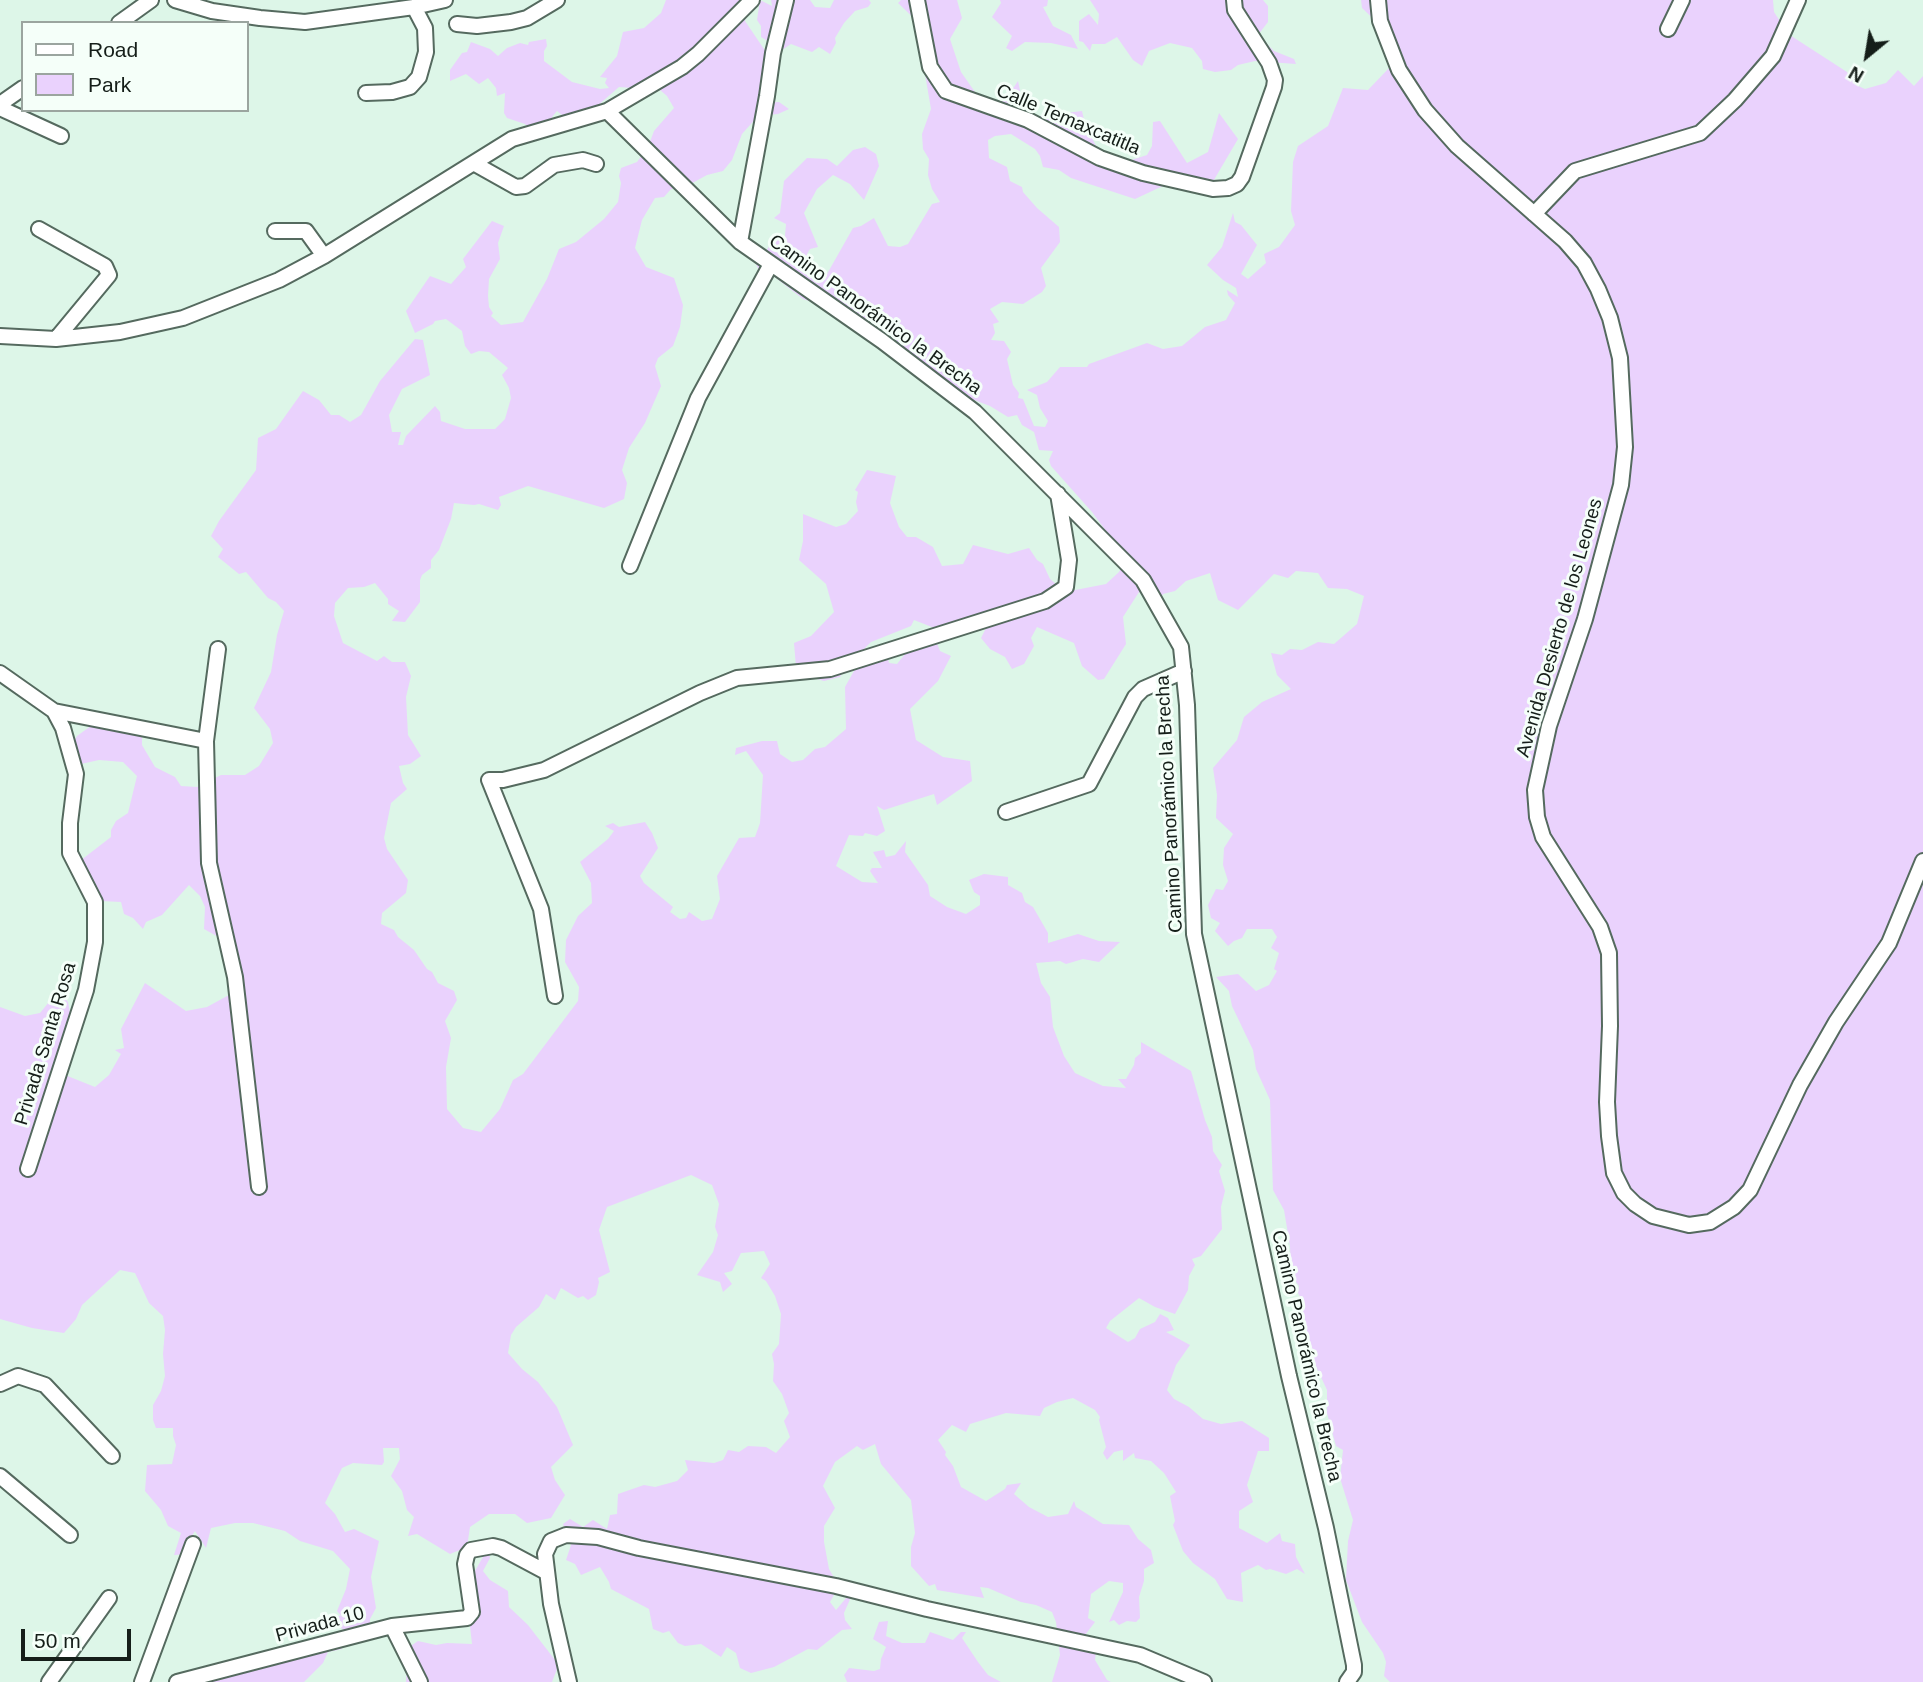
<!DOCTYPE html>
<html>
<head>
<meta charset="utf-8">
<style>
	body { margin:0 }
	#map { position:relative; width:1923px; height:1682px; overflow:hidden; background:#ddf6e8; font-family:Helvetica,sans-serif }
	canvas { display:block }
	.legend { position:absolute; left:21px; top:21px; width:228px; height:91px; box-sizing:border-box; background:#f5fff9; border:2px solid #9ba59f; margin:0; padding:9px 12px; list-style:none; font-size:21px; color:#151e19 }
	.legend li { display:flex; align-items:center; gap:14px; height:35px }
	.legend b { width:35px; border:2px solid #9ba59f }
	.north { position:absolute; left:1832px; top:21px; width:70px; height:70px; -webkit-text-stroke:5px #f5fff9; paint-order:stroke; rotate:210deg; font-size:19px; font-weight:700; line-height:28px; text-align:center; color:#151e19 }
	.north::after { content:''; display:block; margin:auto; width:24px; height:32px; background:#151e19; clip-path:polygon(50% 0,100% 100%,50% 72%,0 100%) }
	.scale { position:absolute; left:21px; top:1629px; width:110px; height:32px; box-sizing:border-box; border:4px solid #151e19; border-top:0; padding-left:9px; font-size:21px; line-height:24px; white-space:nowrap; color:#151e19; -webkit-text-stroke:5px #f5fff9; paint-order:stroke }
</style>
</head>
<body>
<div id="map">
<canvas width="1923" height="1682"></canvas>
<ul class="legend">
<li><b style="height:9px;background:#fff"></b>Road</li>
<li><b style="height:19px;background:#ead2fd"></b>Park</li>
</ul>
<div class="north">N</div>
<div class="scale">50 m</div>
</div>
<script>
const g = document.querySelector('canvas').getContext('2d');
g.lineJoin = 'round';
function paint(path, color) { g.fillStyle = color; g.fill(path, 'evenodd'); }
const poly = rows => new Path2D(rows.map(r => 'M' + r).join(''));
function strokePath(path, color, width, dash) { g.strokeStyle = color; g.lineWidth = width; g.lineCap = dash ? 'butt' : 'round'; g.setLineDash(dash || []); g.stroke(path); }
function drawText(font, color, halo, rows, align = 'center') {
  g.font = font + ' Helvetica,sans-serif'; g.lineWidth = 6; g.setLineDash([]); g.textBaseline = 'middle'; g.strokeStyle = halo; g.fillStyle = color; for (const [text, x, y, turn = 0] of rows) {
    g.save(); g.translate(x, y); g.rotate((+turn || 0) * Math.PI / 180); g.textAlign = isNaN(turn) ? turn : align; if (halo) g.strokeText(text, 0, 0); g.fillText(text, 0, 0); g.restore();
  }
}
const green = poly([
	[666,0,742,0,748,10,745,21,766,52,764,81,759,98,762,103,779,102,789,109,778,114,758,116,742,134,732,160,723,171,707,175,687,186,671,189,664,197,655,198,642,220,635,248,646,267,674,278,683,305,680,327,673,346,658,358,655,366,661,386,645,423,629,448,622,470,627,483,624,499,604,508,528,486,499,497,501,505,498,510,479,504,474,505,454,503,451,519,439,550,431,560,431,568,422,575,420,580,420,602,405,622,392,621,399,611,388,604,388,599,375,583,364,587,348,588,335,603,334,616,343,643,377,661,384,656,392,662,405,662,411,676,406,697,408,735,421,756,410,764,399,766,403,783,407,789,391,803,384,838,387,849,408,880,406,893,382,913,381,924,394,930,398,937,414,950,427,969,432,972,438,983,454,991,457,1000,445,1021,451,1038,446,1067,447,1109,463,1128,481,1132,500,1109,513,1080,523,1074,578,1001,579,987,565,962,566,940,578,916,592,903,591,883,580,862,608,839,614,831,605,826,613,823,619,827,645,822,652,833,658,848,640,876,644,883,673,907,670,912,680,919,686,918,689,912,702,921,712,919,720,899,717,876,739,838,755,837,760,823,763,775,746,751,735,755,736,748,762,741,777,741,780,754,792,762,803,760,815,749,825,747,846,729,845,687,859,662,865,661,878,646,886,650,889,663,897,664,910,648,936,641,940,651,951,656,938,681,910,709,916,740,943,757,970,761,972,781,937,805,934,794,884,810,877,806,885,831,877,836,865,833,863,836,849,835,836,866,862,882,878,883,870,871,872,868,882,868,873,852,884,850,886,857,895,855,906,841,905,852,928,885,930,896,947,907,966,914,980,905,980,896,974,892,969,880,984,874,1008,877,1008,885,1022,893,1025,902,1033,907,1048,933,1048,943,1078,934,1099,941,1120,942,1099,962,1083,959,1066,964,1060,961,1036,963,1041,983,1050,997,1053,1027,1064,1056,1075,1073,1103,1086,1126,1088,1118,1079,1126,1079,1134,1065,1135,1058,1141,1053,1141,1042,1191,1071,1205,1120,1212,1137,1213,1151,1222,1165,1219,1171,1225,1191,1221,1207,1222,1229,1201,1256,1192,1259,1195,1265,1189,1276,1188,1290,1175,1314,1155,1307,1139,1298,1110,1321,1106,1328,1128,1342,1135,1338,1140,1329,1155,1322,1160,1314,1168,1318,1174,1330,1166,1332,1190,1345,1176,1365,1167,1390,1174,1399,1189,1407,1203,1419,1221,1424,1242,1421,1269,1438,1269,1451,1258,1451,1247,1485,1253,1502,1239,1511,1239,1528,1267,1543,1280,1533,1282,1541,1295,1544,1296,1557,1305,1574,1297,1569,1286,1574,1270,1569,1266,1570,1258,1565,1241,1573,1243,1602,1227,1599,1215,1579,1193,1563,1183,1551,1173,1525,1175,1521,1170,1496,1176,1492,1164,1473,1151,1461,1135,1458,1134,1453,1123,1461,1123,1450,1114,1452,1107,1460,1103,1453,1106,1447,1099,1420,1100,1417,1095,1410,1073,1398,1057,1402,1044,1408,1040,1416,1006,1413,970,1424,966,1432,952,1425,938,1440,946,1452,945,1455,953,1466,961,1487,986,1501,1005,1489,1007,1485,1021,1483,1014,1494,1029,1507,1048,1517,1068,1514,1074,1501,1076,1507,1103,1524,1129,1525,1138,1539,1151,1550,1154,1563,1144,1569,1144,1581,1139,1597,1140,1618,1136,1622,1127,1621,1119,1625,1114,1620,1109,1622,1123,1592,1123,1583,1109,1581,1091,1594,1088,1618,1095,1622,1082,1639,1096,1651,1095,1660,1107,1680,1111,1682,1052,1682,1060,1655,1056,1622,1052,1612,1036,1605,1021,1602,988,1588,980,1587,984,1598,937,1590,935,1584,929,1586,911,1566,911,1547,915,1533,911,1500,881,1464,875,1444,863,1450,857,1446,835,1462,823,1486,835,1508,824,1526,824,1542,829,1569,839,1586,830,1602,836,1610,847,1597,851,1597,844,1613,845,1620,852,1629,842,1630,817,1650,808,1649,774,1667,751,1673,740,1668,736,1653,727,1647,721,1657,701,1644,685,1646,678,1643,669,1631,663,1633,653,1629,649,1609,611,1589,609,1582,600,1567,581,1575,575,1564,566,1560,571,1545,563,1524,570,1519,583,1527,593,1520,607,1529,610,1515,617,1514,618,1494,644,1485,655,1487,677,1481,688,1470,685,1460,714,1463,723,1460,728,1450,739,1452,748,1446,766,1447,776,1453,790,1437,784,1421,789,1413,782,1394,773,1381,774,1364,772,1354,779,1344,781,1314,775,1296,766,1281,761,1278,770,1264,764,1251,741,1253,732,1271,724,1273,732,1284,723,1292,720,1282,697,1275,713,1252,718,1235,715,1227,719,1204,712,1185,691,1175,607,1207,599,1230,610,1272,598,1278,599,1282,596,1295,588,1300,583,1296,578,1298,561,1288,555,1300,546,1294,539,1307,516,1327,511,1335,508,1353,522,1369,538,1382,557,1407,573,1445,551,1467,555,1480,565,1495,551,1518,527,1523,515,1514,489,1514,470,1527,467,1547,450,1554,417,1534,408,1536,414,1517,407,1510,402,1491,391,1476,400,1459,399,1448,383,1448,384,1462,382,1465,353,1463,342,1468,325,1503,335,1514,345,1532,354,1529,379,1541,371,1577,376,1608,370,1619,370,1632,366,1642,357,1642,343,1629,327,1622,330,1615,341,1616,337,1611,346,1589,350,1569,333,1551,300,1541,285,1531,253,1523,235,1523,211,1528,206,1548,195,1531,187,1543,187,1554,174,1555,181,1533,168,1526,161,1510,145,1491,147,1465,172,1464,176,1445,173,1436,173,1428,156,1428,153,1420,153,1405,161,1391,165,1376,163,1354,165,1330,163,1316,149,1303,135,1273,120,1270,82,1305,76,1319,64,1333,32,1328,0,1319,0,1007,25,1016,40,1013,58,991,68,1002,70,1013,77,1021,67,1042,61,1043,60,1053,65,1075,95,1087,109,1075,121,1054,115,1050,124,1048,121,1029,145,983,186,1011,207,1007,229,995,234,976,220,938,204,929,205,907,200,896,189,885,162,915,146,922,143,929,133,918,124,914,121,902,101,901,76,880,76,864,111,837,111,830,116,821,128,813,137,776,123,762,99,760,81,764,70,771,71,747,77,736,106,715,142,736,142,745,155,767,175,777,181,786,197,787,221,775,245,775,259,766,273,743,270,729,254,708,271,672,277,635,284,611,276,602,268,598,246,572,239,574,218,557,223,549,211,536,219,521,256,470,258,438,276,429,303,391,319,400,331,415,339,415,350,422,361,415,380,381,415,339,423,340,430,375,402,389,389,415,392,432,401,432,398,445,403,445,406,436,435,406,440,412,441,421,465,429,495,429,505,419,511,398,509,388,502,375,508,368,489,352,479,351,471,354,465,346,462,331,446,319,435,321,433,324,415,333,406,311,430,276,451,284,466,267,463,259,492,221,504,226,498,243,500,259,489,279,488,296,489,307,493,313,491,316,501,325,523,322,547,279,559,249,576,242,604,219,618,202,621,183,619,176,621,168,637,162,648,147,654,131,674,108,667,96,660,90,619,87,596,107,568,120,557,111,552,117,552,126,532,130,525,124,507,118,504,113,505,93,497,96,496,88,488,78,479,84,466,74,450,81,450,70,462,53,467,52,471,42,490,49,498,56,507,48,520,43,528,45,529,42,546,39,547,46,544,51,544,61,572,82,600,89,609,88,605,83,607,78,600,77,617,56,623,32,644,28,661,13],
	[760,0,772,6,771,0,810,0,815,7,830,8,834,0,869,0,871,3,868,7,855,11,844,23,835,38,836,43,830,54,819,47,812,52,791,44,782,50,783,35,771,43,761,37,761,26,757,20],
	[901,0,957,0,962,18,950,39,961,72,975,92,1000,105,1008,91,1014,87,1018,81,1021,95,1010,98,1033,117,1082,111,1085,124,1099,152,1116,165,1147,155,1152,146,1153,122,1160,121,1187,163,1208,152,1219,113,1238,139,1208,190,1169,188,1165,185,1135,199,1071,178,1059,170,1043,167,1040,156,1035,149,1011,134,995,136,988,140,989,158,1007,167,1010,181,1022,187,1023,192,1037,208,1059,227,1060,242,1041,268,1046,286,1042,292,1023,304,1002,302,990,309,999,322,993,324,995,333,991,340,1004,341,1011,352,1007,359,1013,385,1019,393,1018,398,1023,399,1034,426,1045,427,1048,421,1040,408,1037,395,1027,390,1047,382,1060,367,1087,367,1089,364,1147,343,1163,349,1182,346,1205,327,1226,320,1235,303,1228,295,1227,290,1238,297,1236,288,1223,280,1207,265,1222,247,1233,213,1235,222,1241,225,1257,245,1241,274,1248,279,1266,263,1264,254,1279,247,1295,225,1291,211,1293,162,1298,146,1328,126,1343,88,1368,90,1390,67,1383,28,1362,8,1361,0,1773,0,1774,12,1780,21,1782,30,1847,72,1856,85,1865,89,1886,83,1898,70,1914,86,1923,76,1923,1682,1390,1682,1384,1676,1386,1662,1383,1653,1362,1622,1346,1580,1348,1541,1353,1520,1340,1478,1343,1450,1336,1446,1327,1413,1327,1390,1308,1349,1301,1315,1304,1304,1298,1293,1299,1286,1291,1275,1290,1246,1284,1210,1273,1190,1270,1100,1256,1069,1253,1050,1232,1006,1229,991,1216,977,1238,974,1256,991,1269,985,1277,971,1274,969,1279,953,1271,948,1277,937,1272,929,1247,929,1242,938,1234,941,1228,946,1215,931,1220,923,1211,918,1208,905,1216,889,1223,890,1228,881,1223,865,1224,848,1233,834,1216,818,1217,795,1213,768,1237,740,1244,717,1262,702,1291,689,1277,675,1271,653,1282,655,1290,649,1302,650,1318,642,1334,644,1357,624,1364,596,1347,589,1328,588,1318,573,1296,571,1288,578,1274,574,1238,610,1218,600,1210,573,1186,581,1175,591,1163,594,1160,600,1149,598,1139,592,1123,617,1126,644,1104,679,1098,680,1082,666,1074,643,1037,627,1031,638,1034,646,1024,664,1012,669,1005,657,990,649,981,638,988,624,971,615,959,623,956,621,937,629,914,620,911,626,871,642,845,668,840,677,824,681,803,675,796,667,794,643,811,636,834,612,826,584,799,560,803,541,803,514,836,527,846,524,858,511,856,502,858,492,855,490,867,470,896,476,890,503,899,527,907,537,916,537,933,547,942,566,963,564,973,545,1008,554,1029,548,1037,560,1043,564,1050,579,1065,592,1106,584,1119,572,1126,558,1092,512,1051,466,1049,460,1053,451,1039,450,1034,432,1022,425,1017,415,1008,417,990,406,961,395,937,372,911,357,891,334,879,328,875,322,803,299,767,271,759,270,752,256,763,257,773,239,785,236,786,224,774,218,780,213,784,181,807,158,827,159,837,166,853,150,865,147,876,154,879,166,864,200,850,184,833,175,817,189,804,213,818,247,810,249,807,254,808,272,817,277,827,274,853,228,861,226,874,218,888,246,900,247,908,244,932,204,940,202,932,189,928,175,929,159,923,149,922,134,931,109,925,74,927,52,922,26,898,3],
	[1000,0,1048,0,1047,6,1043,7,1053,26,1071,35,1078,49,1051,43,1025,42,1012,51,1006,48,1012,36,992,17,1001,3],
	[1090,0,1263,0,1268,6,1268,22,1258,35,1274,51,1294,59,1296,64,1255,61,1238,65,1231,70,1215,72,1203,69,1202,61,1192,48,1170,43,1149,51,1142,66,1133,60,1117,37,1105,44,1092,44,1090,51,1083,42,1079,41,1079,21,1089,14,1098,25,1099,14],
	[488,1548,490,1558,483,1571,490,1580,508,1591,509,1607,528,1625,555,1660,557,1669,552,1682,406,1682,408,1648,418,1641,436,1645,447,1643,472,1644,470,1626,477,1591,475,1571],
	[888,1621,886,1636,902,1643,925,1643,930,1632,953,1640,961,1632,966,1632,962,1638,978,1662,988,1675,1001,1682,847,1682,844,1675,849,1668,874,1671,880,1669,881,1659,886,1647,873,1639,879,1622],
	[336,1637,342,1649,328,1652,323,1663,304,1682,170,1682,172,1678,195,1676,214,1681,229,1677]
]);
const minor = poly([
	[175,0,212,11,260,18,305,22,414,7,445,0],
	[917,0,930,67,946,91,1028,120,1100,158,1143,173,1213,189,1228,188,1237,184,1242,177,1274,87,1275,80,1269,63,1235,10,1234,0],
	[1378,0,1380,21,1399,70,1425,110,1457,146,1565,241,1584,263,1598,289,1610,318,1620,358,1625,447,1621,485,1585,619,1549,726,1535,790,1537,817,1543,837,1600,927,1609,953,1610,1026,1607,1102,1609,1136,1614,1173,1624,1193,1635,1204,1653,1216,1689,1225,1710,1222,1734,1207,1750,1190,1800,1085,1836,1022,1889,943,1923,861],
	[119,23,151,0],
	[457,24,477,26,511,22,527,18,557,0],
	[1668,29,1682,0],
	[366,93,392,92,410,87,419,77,426,52,425,28,414,7],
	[0,104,23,88],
	[0,108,61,136],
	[607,111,740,242,882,341,975,412,1143,580,1181,647,1187,705,1194,934,1289,1376,1326,1528,1354,1665,1354,1672,1347,1682],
	[475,164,516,187,525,186,554,165,583,160,596,164],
	[1534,214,1575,171,1700,133,1735,100,1773,56,1798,0],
	[39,229,105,266,109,275,56,339],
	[275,231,306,231,324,256],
	[740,242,767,96,773,53,786,0],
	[0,336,56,339,120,332,183,318,279,280,324,256,512,139,607,111,682,67,698,54,752,0],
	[630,566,698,398,771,264],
	[218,649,206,741,209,863,235,977,259,1187],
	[0,673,54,711,63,728,76,774,70,823,70,853,95,902,95,942,86,990,28,1169],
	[54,711,206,741],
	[1006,812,1089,784,1135,697,1143,689,1184,671],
	[555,996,541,909,489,780,503,780,544,770,700,693,737,678,830,669,1045,601,1066,587,1069,560,1058,494],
	[0,1384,18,1376,45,1385,112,1456],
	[0,1476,70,1535],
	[392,1626,420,1682],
	[49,1682,109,1598],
	[142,1682,193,1544],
	[177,1682,392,1626,467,1618,472,1612,465,1564,467,1555,471,1550,493,1546,501,1548,546,1572],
	[569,1682,551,1604,545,1554,551,1541,566,1535,598,1537,639,1548,836,1586,927,1609,1140,1655,1204,1682]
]);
const streetNames = [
	["Calle Temaxcatitla",1068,120,23],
	["Camino Panorámico la Brecha",875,315,36],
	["Avenida Desierto de los Leones",1560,628,-74],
	["Camino Panorámico la Brecha",1170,804,-93],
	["Privada Santa Rosa",46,1044,-73],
	["Camino Panorámico la Brecha",1306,1356,77],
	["Privada 10",320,1625,-15]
];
paint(green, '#ead2fd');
strokePath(minor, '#556a5f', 18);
strokePath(minor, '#fff', 14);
drawText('19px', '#151e19', '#f5fff9', streetNames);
</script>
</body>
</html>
